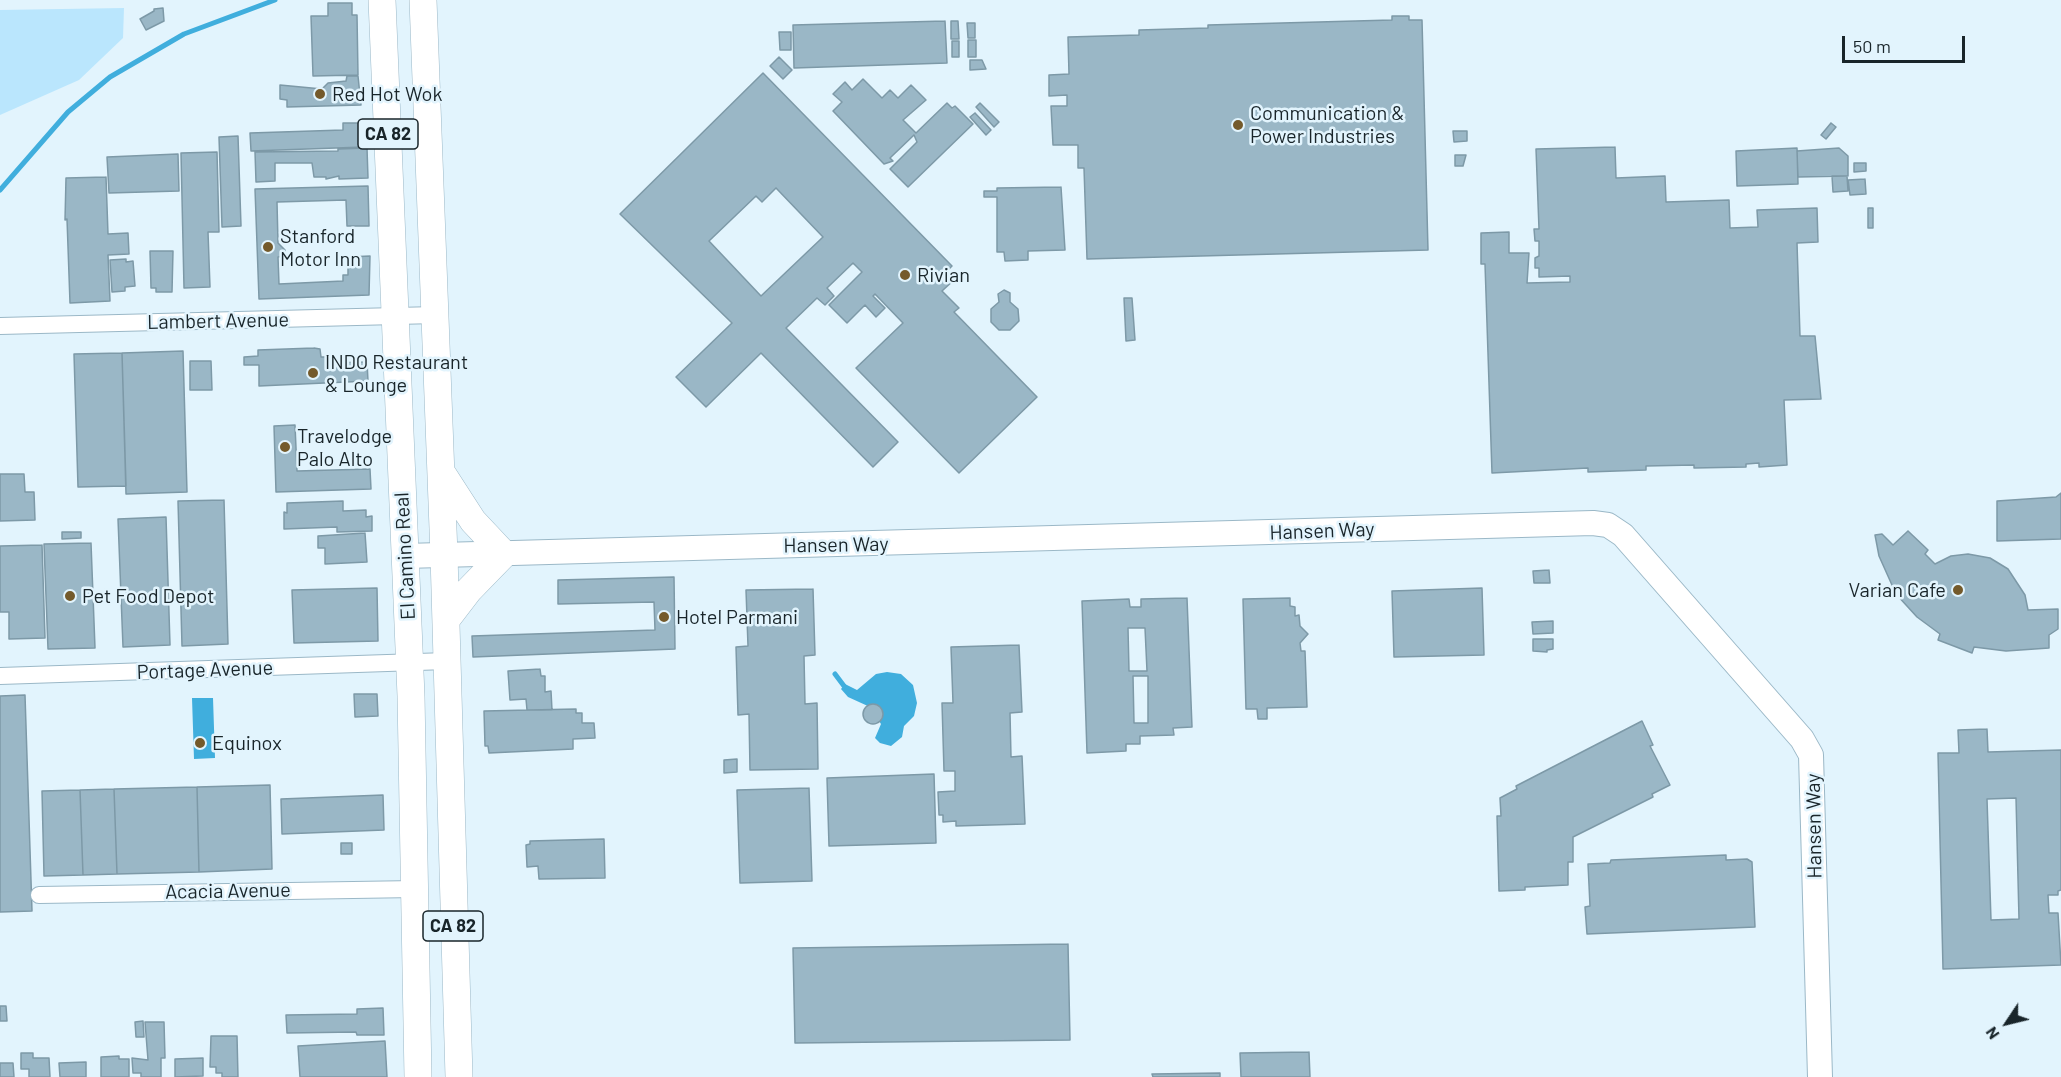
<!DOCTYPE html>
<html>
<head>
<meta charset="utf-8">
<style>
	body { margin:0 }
	#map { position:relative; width:2061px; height:1077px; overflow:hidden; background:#e2f4fd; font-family:Barlow,sans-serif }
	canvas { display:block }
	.north { position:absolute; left:1977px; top:993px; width:60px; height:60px; -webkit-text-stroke:4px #e2f4fd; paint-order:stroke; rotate:235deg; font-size:16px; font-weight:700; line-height:24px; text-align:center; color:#19252a }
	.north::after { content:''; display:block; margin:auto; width:21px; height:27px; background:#19252a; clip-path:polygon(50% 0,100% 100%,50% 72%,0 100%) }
	.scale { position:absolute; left:1842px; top:36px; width:123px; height:27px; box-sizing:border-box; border:3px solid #19252a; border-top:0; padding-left:8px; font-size:18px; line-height:21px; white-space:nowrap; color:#19252a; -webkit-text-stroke:4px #e2f4fd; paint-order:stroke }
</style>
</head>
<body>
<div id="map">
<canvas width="2061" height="1077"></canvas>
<div class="north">N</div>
<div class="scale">50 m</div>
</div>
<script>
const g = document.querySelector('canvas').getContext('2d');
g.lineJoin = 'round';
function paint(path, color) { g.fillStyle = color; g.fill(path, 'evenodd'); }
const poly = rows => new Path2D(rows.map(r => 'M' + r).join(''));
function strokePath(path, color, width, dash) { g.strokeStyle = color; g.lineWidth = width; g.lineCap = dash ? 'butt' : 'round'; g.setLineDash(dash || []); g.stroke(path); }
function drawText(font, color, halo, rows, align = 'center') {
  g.font = font + ' Barlow,sans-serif'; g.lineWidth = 5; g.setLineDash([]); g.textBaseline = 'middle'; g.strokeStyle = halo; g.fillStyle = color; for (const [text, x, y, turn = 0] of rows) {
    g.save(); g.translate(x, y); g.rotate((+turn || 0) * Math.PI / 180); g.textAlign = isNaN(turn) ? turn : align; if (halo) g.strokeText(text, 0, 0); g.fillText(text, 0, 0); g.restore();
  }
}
const green = poly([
	[124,8,123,38,79,80,0,115,0,10]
]);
const water = poly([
	[887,672,901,674,913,685,917,703,914,716,904,726,902,737,891,746,880,743,875,738,881,724,870,707,848,697,841,689,845,684,857,690,876,674],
	[192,698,213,698,215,758,194,759]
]);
const stream = poly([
	[0,190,68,112,110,77,184,34,275,0],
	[835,674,844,686]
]);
const building = poly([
	[328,3,352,3,352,15,357,15,358,75,313,76,311,16,328,16,328,3],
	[163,8,164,21,146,30,140,19,154,11,154,9,163,8],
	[1392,16,1409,16,1409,20,1422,20,1428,250,1087,259,1084,168,1078,168,1078,145,1053,145,1051,106,1067,106,1067,95,1049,96,1049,75,1069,74,1068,37,1139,35,1139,30,1208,28,1208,25,1392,20,1392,16],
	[945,21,947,63,794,68,793,25,945,21],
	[951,21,958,21,959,39,951,39,951,21],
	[967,23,975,23,975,38,968,38,967,23],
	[779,32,791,32,791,50,780,50,779,32],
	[968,40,976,40,976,57,968,57,968,40],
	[952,41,959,41,959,57,952,57,952,41],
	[779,57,792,70,783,79,770,66,779,57],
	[970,60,982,60,986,69,970,70,970,60],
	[763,73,952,266,947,271,955,279,942,291,959,308,954,312,1037,397,959,473,856,368,903,323,875,294,873,296,885,308,876,317,865,305,847,323,829,305,862,272,853,263,827,288,834,296,825,305,817,298,786,328,898,442,873,467,761,353,706,407,676,377,732,323,620,214,763,73],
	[776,188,823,237,761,296,709,241,756,196,762,202,776,188],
	[347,76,358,76,361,105,287,107,287,100,280,99,280,85,322,89,328,83,346,81,347,76],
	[863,79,882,98,890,90,898,98,911,85,926,100,903,120,916,133,947,103,952,108,955,106,973,124,908,187,890,169,917,142,914,135,890,158,893,161,884,164,833,111,842,102,833,94,845,82,852,90,863,79],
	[980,103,999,122,994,127,976,107,980,103],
	[975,113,991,130,986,135,970,117,975,113],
	[343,123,364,123,364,147,251,151,250,133,343,130,343,123],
	[1831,123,1836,127,1826,139,1821,135,1831,123],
	[1453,131,1467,131,1467,141,1454,142,1453,131],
	[238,136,241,226,222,227,219,137,238,136],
	[1615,147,1616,178,1665,176,1666,202,1729,200,1730,228,1758,227,1757,210,1817,208,1818,242,1797,243,1800,336,1815,336,1821,399,1784,400,1787,465,1759,467,1759,463,1746,464,1746,467,1694,468,1694,465,1646,466,1646,470,1588,472,1588,468,1492,473,1485,264,1481,264,1481,233,1509,232,1509,253,1529,253,1527,283,1570,282,1570,276,1539,277,1539,268,1535,268,1535,258,1539,256,1539,241,1535,241,1534,229,1539,229,1536,149,1615,147],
	[367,148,368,178,339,179,339,176,326,179,326,177,314,177,312,163,275,163,275,181,256,182,255,152,338,151,338,149,367,148],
	[1797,148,1798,184,1737,186,1736,151,1797,148],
	[1839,148,1848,156,1848,176,1798,177,1797,151,1839,148],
	[217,152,219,232,208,232,210,287,184,288,181,153,217,152],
	[178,154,179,191,109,193,107,157,178,154],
	[1455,155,1466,155,1463,166,1455,166,1455,155],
	[1854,163,1866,163,1866,171,1854,172,1854,163],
	[1832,176,1847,176,1848,191,1833,192,1832,176],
	[106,177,108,234,128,233,129,254,108,255,110,301,70,303,67,219,65,220,66,178,106,177],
	[1865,179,1866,194,1850,195,1848,180,1865,179],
	[368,186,369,226,347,226,346,200,277,202,278,243,285,250,285,256,278,257,279,284,343,281,343,275,348,275,348,257,370,256,369,295,259,299,255,189,368,186],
	[1061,187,1065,250,1028,251,1028,260,1005,261,1004,252,997,252,997,197,984,197,984,191,997,191,997,188,1061,187],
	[1868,208,1873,208,1873,228,1868,228,1868,208],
	[150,251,173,251,172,292,156,292,156,288,151,288,150,251],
	[126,259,126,262,133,261,135,286,125,287,125,291,112,292,110,260,126,259],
	[1004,290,1010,293,1010,302,1018,309,1019,321,1010,330,999,330,991,322,991,309,999,302,998,294,1004,290],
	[1124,298,1132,298,1135,340,1126,341,1124,298],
	[314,348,320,349,321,357,326,357,326,363,367,362,368,381,259,386,259,365,244,365,244,357,258,356,258,350,314,348],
	[183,351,187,492,126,494,122,353,183,351],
	[122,353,126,486,78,487,74,354,122,353],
	[190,361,211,361,212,390,190,390,190,361],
	[295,425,297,471,370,469,371,489,276,492,274,426,295,425],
	[0,474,24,474,25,492,34,492,35,520,0,521,0,474],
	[2061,493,2061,539,1997,541,1997,501,2056,497,2061,493],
	[224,500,228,644,182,646,178,501,224,500],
	[343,501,343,511,366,510,366,517,372,516,372,531,337,532,337,527,284,529,284,512,287,513,287,503,343,501],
	[166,517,170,645,123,647,118,519,166,517],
	[1908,531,1928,550,1925,554,1935,564,1951,556,1968,554,1990,558,2008,569,2025,595,2028,610,2058,609,2058,629,2049,635,2049,648,2006,651,1974,647,1972,653,1938,640,1940,634,1917,617,1896,594,1879,556,1875,535,1882,534,1893,545,1908,531],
	[62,532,81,532,81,538,62,539,62,532],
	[365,533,367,562,325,564,325,548,318,548,318,536,365,533],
	[91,543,95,648,48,649,44,544,91,543],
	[42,545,45,638,9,639,9,612,0,612,0,546,42,545],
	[1549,570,1550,583,1534,583,1533,571,1549,570],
	[674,577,675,649,473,657,472,636,655,630,654,602,558,604,558,580,674,577],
	[377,588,378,641,294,643,292,590,377,588],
	[1482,588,1484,655,1394,657,1392,591,1482,588],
	[813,589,815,655,804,656,805,704,817,703,818,769,750,770,749,714,738,715,736,647,748,646,746,590,813,589],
	[1187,598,1192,727,1173,728,1174,735,1140,736,1140,744,1126,744,1126,751,1087,753,1082,601,1129,599,1130,607,1141,607,1141,599,1187,598],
	[1128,628,1145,628,1147,671,1129,671,1128,628],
	[1133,676,1148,676,1148,723,1134,723,1133,676],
	[1290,598,1290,606,1295,607,1295,616,1299,615,1300,626,1308,634,1300,643,1301,651,1305,651,1307,707,1267,708,1267,719,1258,719,1257,709,1246,709,1243,599,1290,598],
	[1553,621,1553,633,1533,634,1532,622,1553,621],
	[1533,639,1553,639,1553,649,1547,650,1547,652,1533,651,1533,639],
	[1019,645,1022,712,1010,713,1011,757,1022,756,1025,824,956,826,956,821,943,822,943,815,939,815,938,792,955,791,955,771,944,771,942,703,953,703,951,647,1019,645],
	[540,669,541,676,545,676,545,692,551,691,552,710,527,710,526,699,510,700,508,671,540,669],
	[354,694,377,694,378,716,355,717,354,694],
	[25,695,32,911,0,912,0,696,25,695],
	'863 714a10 10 0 1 1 20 0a10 10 0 1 1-20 0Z',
	[576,709,576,713,582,713,582,723,594,723,595,738,573,739,573,749,489,753,488,746,485,746,484,711,576,709],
	[1642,721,1653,745,1650,746,1670,785,1652,794,1653,797,1573,837,1573,862,1568,862,1568,885,1525,887,1525,890,1499,891,1497,816,1501,816,1500,798,1517,789,1516,786,1642,721],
	[1987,729,1988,752,2061,750,2061,890,2058,891,2058,895,2048,895,2049,913,2058,913,2061,965,1943,969,1938,753,1959,753,1958,730,1987,729],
	[2016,798,2019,919,1991,920,1987,799,2016,798],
	[737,759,737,772,724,773,724,760,737,759],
	[934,774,936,843,829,846,827,778,934,774],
	[270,785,272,869,199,872,197,787,270,785],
	[197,787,199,872,117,874,114,789,197,787],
	[809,788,812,881,740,883,737,790,809,788],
	[114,789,117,874,83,875,80,790,114,789],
	[80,790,83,875,44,876,42,791,80,790],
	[383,795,384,830,282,834,281,799,383,795],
	[604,839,605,878,539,879,538,866,527,867,526,845,530,844,530,841,604,839],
	[341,843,352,843,352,854,341,854,341,843],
	[1726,855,1726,860,1747,859,1752,862,1755,927,1587,934,1585,907,1590,906,1588,864,1610,863,1611,860,1726,855],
	[1068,944,1070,1040,795,1043,793,948,1068,944],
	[0,1006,6,1006,7,1021,0,1021,0,1006],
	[383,1008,384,1035,357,1035,356,1032,287,1033,286,1015,357,1014,357,1009,383,1008],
	[143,1021,144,1037,136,1037,135,1022,143,1021],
	[145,1022,164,1022,165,1058,161,1058,161,1077,141,1077,141,1073,133,1073,132,1058,148,1060,145,1022],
	[211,1036,237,1036,238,1077,222,1077,222,1073,216,1073,216,1067,210,1067,211,1036],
	[385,1041,387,1077,300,1077,298,1046,385,1041],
	[1309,1052,1310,1077,1241,1077,1240,1053,1309,1052],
	[21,1053,33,1053,33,1058,49,1058,50,1077,29,1077,29,1069,21,1069,21,1053],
	[119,1056,119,1059,129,1059,129,1077,101,1077,101,1057,119,1056],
	[203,1058,203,1076,175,1077,175,1059,203,1058],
	[86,1062,86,1077,60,1077,59,1063,86,1062],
	[0,1063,13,1063,14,1077,0,1077,0,1063],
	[1220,1073,1220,1077,1153,1077,1152,1074,1220,1073]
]);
const street = poly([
	[0,326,436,315],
	[0,676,447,661],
	[39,895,416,889]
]);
const secondary = poly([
	[405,556,1593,523,1608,525,1623,535,1802,739,1811,755,1820,1077]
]);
const primary = poly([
	[382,0,411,696,418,1077],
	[423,0,444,555,459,1077],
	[442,473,473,521,504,554,469,590,446,620]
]);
const markers = [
	[320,94,6,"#745a2b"],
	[1238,125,6,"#745a2b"],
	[268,247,6,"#745a2b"],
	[905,275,6,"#745a2b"],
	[313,373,6,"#745a2b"],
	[285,447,6,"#745a2b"],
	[1958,590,6,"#745a2b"],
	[70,596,6,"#745a2b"],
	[664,617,6,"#745a2b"],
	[200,743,6,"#745a2b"]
];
const shields = [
	[388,134,60],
	[453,926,60]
];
const shieldNames = [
	["CA 82",388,134],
	["CA 82",453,926]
];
const poiNames = [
	["Red Hot Wok",332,94],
	["Communication &",1250,113],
	["Power Industries",1250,136],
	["Stanford",280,236],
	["Motor Inn",280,259],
	["Rivian",917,275],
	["INDO Restaurant",325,362],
	["& Lounge",325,385],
	["Travelodge",297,436],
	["Palo Alto",297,459],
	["Varian Cafe",1946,590,"right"],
	["Pet Food Depot",82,596],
	["Hotel Parmani",676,617],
	["Equinox",212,743]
];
const streetNames = [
	["Lambert Avenue",218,321,-1],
	["Hansen Way",1322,531,-2],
	["Hansen Way",836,545,-1],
	["El Camino Real",405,556,-93],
	["Portage Avenue",205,670,-2],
	["Hansen Way",1814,826,-91],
	["Acacia Avenue",228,891,-1]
];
paint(green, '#bae6fd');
paint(water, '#40aedd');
strokePath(stream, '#40aedd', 5);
paint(building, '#9ab7c6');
strokePath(building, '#7d99a7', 1.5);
strokePath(street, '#9bb8c7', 18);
strokePath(secondary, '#9bb8c7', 26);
strokePath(primary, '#9bb8c7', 28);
strokePath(street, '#fff', 16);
strokePath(secondary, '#fff', 24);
strokePath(primary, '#fff', 27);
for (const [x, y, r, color] of markers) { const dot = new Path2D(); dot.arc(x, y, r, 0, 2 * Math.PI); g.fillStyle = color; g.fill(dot); strokePath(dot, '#e2f4fd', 2); }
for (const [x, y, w] of shields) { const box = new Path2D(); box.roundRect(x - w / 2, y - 15, w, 30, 4.5); g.fillStyle = '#e2f4fd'; g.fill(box); strokePath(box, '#19252a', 1.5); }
drawText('bold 18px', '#19252a', null, shieldNames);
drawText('20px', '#19252a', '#e2f4fd', poiNames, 'left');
drawText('20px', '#19252a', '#e2f4fd', streetNames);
</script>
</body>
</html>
